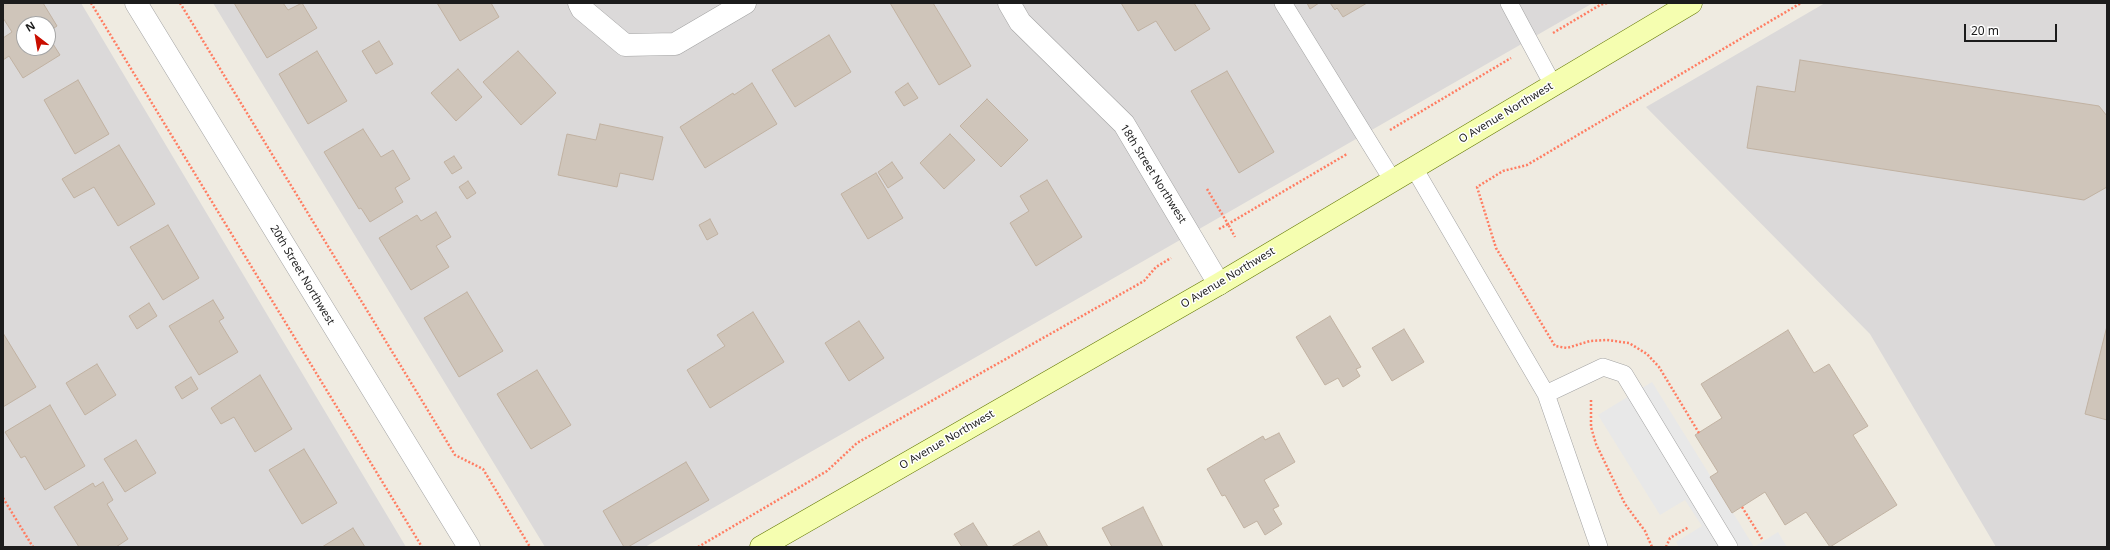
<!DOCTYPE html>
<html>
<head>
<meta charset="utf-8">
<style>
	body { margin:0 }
	#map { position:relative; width:2110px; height:550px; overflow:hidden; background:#efebe1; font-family:"Noto Sans",sans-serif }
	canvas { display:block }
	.frame { position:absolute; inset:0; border:4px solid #1c1c1c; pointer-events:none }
	.north { position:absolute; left:16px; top:16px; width:40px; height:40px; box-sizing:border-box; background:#fff; border:1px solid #a4a4a4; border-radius:50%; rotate:329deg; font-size:11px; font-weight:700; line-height:16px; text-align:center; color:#1c1c1c }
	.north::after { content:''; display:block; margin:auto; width:14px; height:18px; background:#c90e00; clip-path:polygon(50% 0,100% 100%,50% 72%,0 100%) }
	.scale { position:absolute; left:1964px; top:24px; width:93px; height:18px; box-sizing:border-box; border:2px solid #1c1c1c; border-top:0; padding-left:5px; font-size:12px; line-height:14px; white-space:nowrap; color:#1c1c1c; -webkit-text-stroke:3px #fff; paint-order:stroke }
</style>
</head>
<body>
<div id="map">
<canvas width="2110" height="550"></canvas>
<div class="frame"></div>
<div class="north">N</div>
<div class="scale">20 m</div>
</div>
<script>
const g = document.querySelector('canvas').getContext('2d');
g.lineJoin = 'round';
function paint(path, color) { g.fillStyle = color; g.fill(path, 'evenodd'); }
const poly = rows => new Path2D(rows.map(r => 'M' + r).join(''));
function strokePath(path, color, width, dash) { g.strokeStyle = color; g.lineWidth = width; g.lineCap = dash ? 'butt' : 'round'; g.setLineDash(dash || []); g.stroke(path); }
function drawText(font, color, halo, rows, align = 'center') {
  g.font = font + ' "Noto Sans",sans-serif'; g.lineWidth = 3; g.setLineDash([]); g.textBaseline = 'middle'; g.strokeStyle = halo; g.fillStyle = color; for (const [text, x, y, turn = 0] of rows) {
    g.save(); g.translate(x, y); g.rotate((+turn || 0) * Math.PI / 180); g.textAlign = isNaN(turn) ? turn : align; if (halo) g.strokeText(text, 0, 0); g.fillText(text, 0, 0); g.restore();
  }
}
const residential = poly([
	[3,3,81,3,406,547,3,547],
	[24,24,48,24,48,48,24,48],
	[213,3,1593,3,645,547,545,547],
	[1825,3,2107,3,2107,547,1996,547,1870,334,1646,107]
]);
const parking = poly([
	[1652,382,1711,477,1754,547,1679,547,1676,542,1702,526,1685,500,1660,515,1598,415],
	[1778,532,1787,547,1754,547]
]);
const building = poly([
	[3,3,43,3,57,26,48,32,48,24,24,24,24,48,48,48,48,36,60,55,23,78,9,56,3,60,3,38,12,32,3,18,3,3],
	[234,3,283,3,288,10,302,3,317,28,267,58,234,3],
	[437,3,491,3,499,17,460,41,437,3],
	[890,3,933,3,971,66,939,85,890,3],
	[1121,3,1194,3,1210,29,1175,51,1156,21,1138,31,1121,3],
	[1307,3,1319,3,1310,9,1307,3],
	[1330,3,1367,3,1343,17,1337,8,1335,10,1330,3],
	[829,35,851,72,795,107,772,70,829,35],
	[379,41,393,64,376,74,362,51,379,41],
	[317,51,347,101,308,124,279,74,317,51],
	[518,51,556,93,521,125,483,82,518,51],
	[1800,60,2099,106,2107,116,2107,187,2084,200,1747,148,1757,86,1795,92,1800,60],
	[458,69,482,97,456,121,431,93,458,69],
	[1227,71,1274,152,1239,173,1191,91,1227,71],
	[78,80,109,134,75,154,44,100,78,80],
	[752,83,777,124,705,168,680,127,733,93,734,95,752,83],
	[908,83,918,98,904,106,895,92,908,83],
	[987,99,1028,140,1001,167,960,126,987,99],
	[600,124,663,137,653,180,620,173,617,187,558,175,567,134,596,140,600,124],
	[363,129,381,157,393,150,410,179,395,188,403,202,370,222,361,208,359,209,324,152,363,129],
	[950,134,975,160,944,189,920,163,950,134],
	[119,145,155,204,118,226,94,187,74,198,62,179,119,145],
	[454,156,462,168,452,174,444,162,454,156],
	[892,162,903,178,888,188,878,172,892,162],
	[876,173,903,218,868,239,841,194,876,173],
	[1047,180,1082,237,1036,266,1010,223,1029,211,1020,196,1047,180],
	[468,181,476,193,467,199,459,187,468,181],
	[436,212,451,237,436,246,449,267,411,290,379,238,417,215,421,221,436,212],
	[710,219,718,234,707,240,699,225,710,219],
	[168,225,199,278,163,300,130,247,168,225],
	[467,292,503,351,459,377,424,318,467,292],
	[213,300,224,318,219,321,238,352,199,375,169,326,213,300],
	[149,303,157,316,137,329,129,316,149,303],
	[753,312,784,362,710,408,687,370,725,346,717,335,753,312],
	[1330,316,1361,367,1356,369,1360,376,1343,387,1338,378,1325,385,1296,337,1330,316],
	[859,321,884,358,849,381,825,343,859,321],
	[2107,326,2107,420,2085,414,2107,326],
	[1404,329,1424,362,1392,381,1372,348,1404,329],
	[1788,330,1814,373,1829,364,1868,426,1853,435,1897,505,1830,547,1806,512,1785,525,1765,492,1732,513,1710,477,1718,472,1695,435,1722,418,1701,384,1788,330],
	[3,333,36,387,3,407,3,333],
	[97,364,116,395,85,415,66,383,97,364],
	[537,370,571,425,531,449,497,394,537,370],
	[260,375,292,429,255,452,234,417,221,424,211,408,260,375],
	[191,377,198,389,182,399,175,387,191,377],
	[50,405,85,466,45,490,25,456,21,458,5,432,50,405],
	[1279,433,1295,462,1264,480,1279,506,1273,509,1282,524,1265,535,1257,521,1244,528,1225,495,1222,496,1207,469,1263,436,1265,440,1279,433],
	[136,440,156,473,125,492,104,459,136,440],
	[304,449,337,503,302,524,269,470,304,449],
	[686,462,709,500,628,547,624,547,603,511,686,462],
	[103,482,113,500,107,504,128,539,116,547,79,547,54,507,93,483,95,487,103,482],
	[1143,507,1163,547,1112,547,1102,528,1143,507],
	[973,523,988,547,962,547,954,534,973,523],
	[353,528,365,547,322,547,353,528],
	[1039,531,1048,547,1011,547,1039,531]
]);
const path = poly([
	[91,3,422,547],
	[180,3,455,455,483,469,530,547],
	[1553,33,1600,5,1607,3],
	[1390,130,1511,58],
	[1207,189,1228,224,1347,154],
	[1219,229,1228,224,1235,237],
	[1591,400,1591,427,1596,444,1625,504,1645,531,1652,547],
	[1699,433,1659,367,1647,354,1629,343,1607,340,1590,341,1567,348,1555,346,1496,248,1477,187,1503,171,1527,165,1801,3],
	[3,498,33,547],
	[1742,507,1762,539],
	[698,547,827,471,857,443,1144,281,1156,267,1171,258],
	[1666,547,1670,538,1689,527]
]);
const lane = poly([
	[1283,3,1393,181],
	[1509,3,1553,85],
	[1414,168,1546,394,1599,547],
	[1546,394,1603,367,1624,374,1729,547]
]);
const street = poly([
	[136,3,469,547],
	[579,3,582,9,625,45,675,44,745,3],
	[1009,3,1020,22,1124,124,1219,284]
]);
const secondary = poly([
	[761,547,1219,284,1691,3]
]);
const streetNames = [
	["O Avenue Northwest",1506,113,-31],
	["18th Street Northwest",1153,174,58],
	["20th Street Northwest",302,275,59],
	["O Avenue Northwest",1228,278,-31],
	["O Avenue Northwest",947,440,-30]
];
paint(residential, '#dbd9d9');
paint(parking, '#e8e8e8');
paint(building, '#cfc5ba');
strokePath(building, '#c1b2a2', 1);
strokePath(lane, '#a3a3a3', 18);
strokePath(street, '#a3a3a3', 23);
strokePath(secondary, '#627700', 23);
strokePath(path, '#ff7d62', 2.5, [2, 2]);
strokePath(lane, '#fff', 17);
strokePath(street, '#fff', 22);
strokePath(secondary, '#f5feb0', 22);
drawText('11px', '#1c1c1c', '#fff', streetNames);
</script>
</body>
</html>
